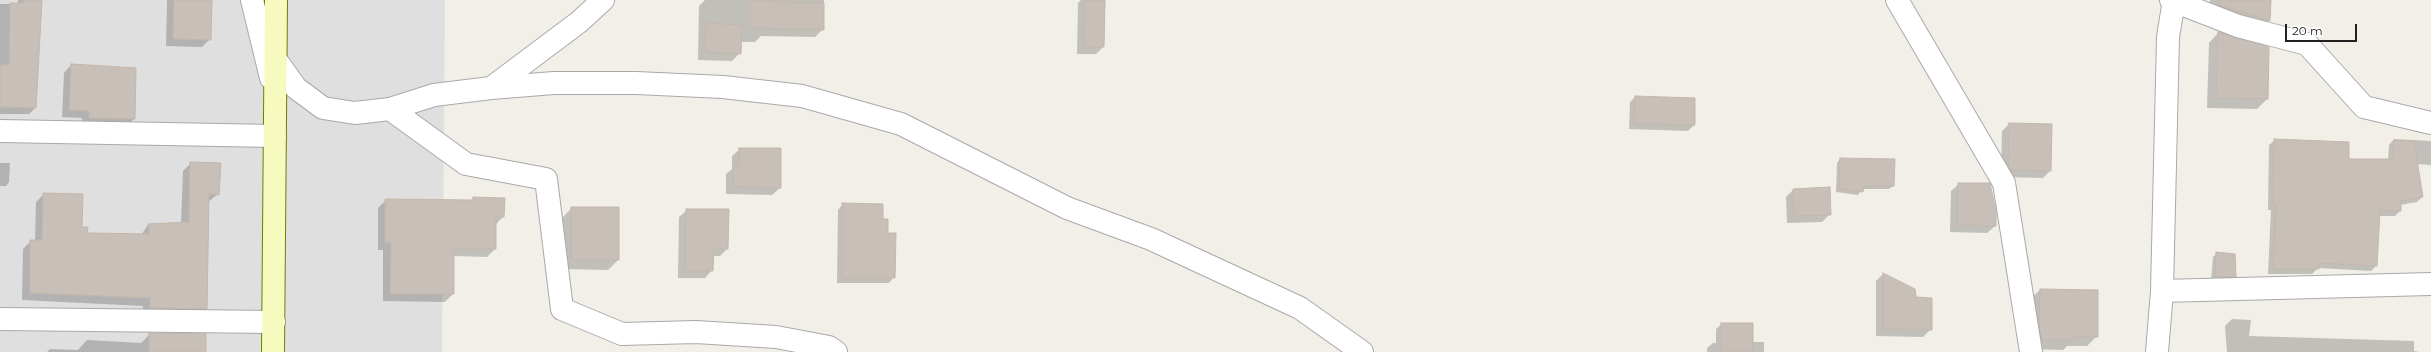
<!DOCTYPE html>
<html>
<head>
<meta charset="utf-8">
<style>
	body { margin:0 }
	#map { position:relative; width:2431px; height:352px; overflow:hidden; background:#f2efe9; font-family:Montserrat,sans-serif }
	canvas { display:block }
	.scale { position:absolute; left:2285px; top:24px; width:72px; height:18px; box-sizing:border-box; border:2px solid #222; border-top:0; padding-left:5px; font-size:12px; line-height:14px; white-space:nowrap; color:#222; -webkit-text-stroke:3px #fff; paint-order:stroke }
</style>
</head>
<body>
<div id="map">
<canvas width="2431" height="352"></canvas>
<div class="scale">20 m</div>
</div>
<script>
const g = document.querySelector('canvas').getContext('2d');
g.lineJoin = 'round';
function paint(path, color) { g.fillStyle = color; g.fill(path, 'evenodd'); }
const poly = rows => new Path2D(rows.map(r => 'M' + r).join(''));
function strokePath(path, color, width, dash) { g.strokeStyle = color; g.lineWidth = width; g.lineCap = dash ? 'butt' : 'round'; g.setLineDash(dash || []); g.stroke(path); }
const residential = poly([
	[0,0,445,0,442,352,0,352]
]);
const shadow = poly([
	[18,0,41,0,35,108,29,114,0,114,0,4,18,4],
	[167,0,211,0,210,39,202,47,166,46],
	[705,0,824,0,823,29,815,37,761,36,755,42,740,42,740,53,732,61,698,60,699,6],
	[1081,0,1104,0,1103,47,1096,54,1077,54,1078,3],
	[2210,0,2270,0,2269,21,2259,31,2210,15],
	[2218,33,2267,99,2257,109,2207,108,2209,43],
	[71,65,134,119,127,126,82,125,82,118,62,117,64,73],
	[1635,97,1694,99,1694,125,1688,131,1629,129,1630,102],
	[2009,124,2051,125,2050,171,2043,178,2004,177,2001,173,2002,131],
	[2394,139,2431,141,2431,165,2417,164,2422,197,2417,202,2400,205,2400,211,2395,216,2379,216,2376,266,2371,271,2318,268,2312,274,2268,274,2271,210,2268,210,2269,145,2275,140,2348,160,2388,160,2389,145],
	[740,149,780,188,772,195,726,194,726,174,732,169,732,156],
	[1840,159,1893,186,1889,189,1862,189,1858,195,1836,192,1837,163],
	[0,163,10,163,9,182,6,186,0,186],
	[191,163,218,194,208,202,206,308,198,316,142,316,143,306,22,300,23,249,31,241,35,241,36,202,44,194,86,234,141,235,148,225,181,223,183,171],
	[1959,184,1995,226,1987,233,1950,232,1951,191],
	[1793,190,1830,214,1822,222,1787,223,1786,197],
	[474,198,504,199,503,217,495,225,495,249,487,257,453,256,453,294,445,302,383,301,383,250,378,250,378,208,386,200,471,201],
	[843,204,882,220,887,234,894,277,889,283,837,283,838,210],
	[572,208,618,260,608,270,561,269,562,218],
	[687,210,727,249,720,256,712,256,712,270,705,278,678,278,679,217],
	[2217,253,2235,276,2231,280,2211,280,2213,257],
	[1883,274,1931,329,1923,337,1876,336,1876,281],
	[2040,290,2097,336,2087,346,2067,346,2063,350,2032,349,2030,299],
	[2232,319,2251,320,2249,336,2414,341,2414,351,2419,352,2227,352,2225,326],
	[1722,324,1752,342,1764,342,1764,352,1707,352,1707,348,1713,343,1716,343,1716,329],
	[150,334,205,352,47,352,50,349,78,350,87,340,141,343]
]);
const building = poly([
	[23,0,42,0,36,108,0,107,0,65,9,65,10,3,23,3,23,0],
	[174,0,212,0,211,40,173,39,174,0],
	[1085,0,1105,0,1104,47,1084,47,1085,0],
	[2219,0,2271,0,2270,21,2219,5,2219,0],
	[750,1,824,3,824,30,750,28,750,1],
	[706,23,742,25,741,54,705,52,706,23],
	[2218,32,2269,47,2268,99,2216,98,2218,32],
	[71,64,136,68,135,119,89,118,89,111,69,110,71,64],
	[1635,96,1695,98,1695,125,1634,124,1635,96],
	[2009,123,2052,124,2051,171,2011,170,2008,166,2009,123],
	[2274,139,2349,142,2349,159,2393,159,2394,140,2414,141,2423,197,2401,201,2401,211,2380,211,2377,266,2319,263,2319,269,2273,269,2276,205,2273,205,2274,139],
	[739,148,781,148,781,188,733,187,733,166,739,166,739,148],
	[1840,158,1895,159,1894,186,1864,186,1863,192,1839,189,1840,158],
	[190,162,221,163,219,195,209,194,207,309,150,308,150,298,30,293,30,240,42,240,43,193,83,194,82,227,88,227,87,233,149,234,148,224,189,222,190,162],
	[1958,183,1990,183,1996,212,1996,226,1957,225,1958,183],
	[1830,187,1831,215,1794,216,1793,189,1830,187],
	[473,197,505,198,504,217,496,217,496,249,454,249,454,294,390,294,391,243,385,242,385,199,473,200,473,197],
	[842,203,883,204,883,219,888,219,888,233,896,233,895,278,842,278,842,203],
	[571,207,619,207,619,260,571,260,571,207],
	[686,209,729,209,728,249,714,249,713,271,685,271,686,209],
	[2216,252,2235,254,2236,277,2215,277,2216,252],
	[1883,273,1915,289,1916,297,1932,298,1932,330,1883,329,1883,273],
	[2040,289,2098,290,2098,337,2073,336,2073,340,2042,340,2039,325,2040,289],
	[1721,323,1753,323,1753,352,1721,352,1721,323],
	[149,333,206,334,206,352,149,352,149,333]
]);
const street = poly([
	[252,0,271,78],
	[1897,0,2004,183,2031,352],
	[2171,0,2238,26,2307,44,2364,107,2431,123],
	[276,60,296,88,323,108,355,113,390,109,434,95,491,88,554,83,636,83,723,87,802,96,901,124,1067,208,1151,239,1300,308,1362,352],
	[491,88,579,22,603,0],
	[390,109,466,164,546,179,562,309,622,334,696,332,776,337,829,347,836,352],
	[0,131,275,136],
	[2162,291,2431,284],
	[0,319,274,322],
	[2157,352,2162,291,2168,37,2174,0]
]);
const secondary = poly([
	[273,352,276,0]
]);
paint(residential, '#e0dfdf');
paint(shadow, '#0003');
paint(building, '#c7bfb8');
strokePath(building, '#c4b6ab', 1);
strokePath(street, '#a9a9a9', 24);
strokePath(secondary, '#707d05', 24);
strokePath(street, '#fff', 22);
strokePath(secondary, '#f7fabf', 22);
</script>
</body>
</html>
